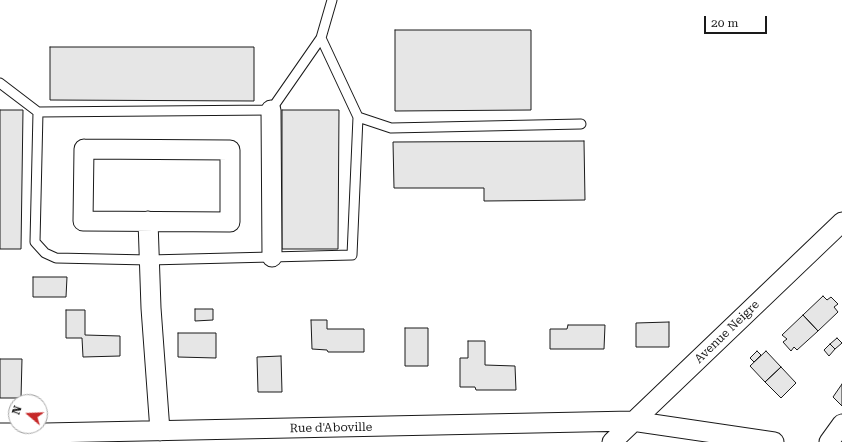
<!DOCTYPE html>
<html>
<head>
<meta charset="utf-8">
<style>
	body { margin:0 }
	#map { position:relative; width:842px; height:442px; overflow:hidden; background:#fff; font-family:"Roboto Serif",serif }
	canvas { display:block }
	.north { position:absolute; left:8px; top:394px; width:40px; height:40px; box-sizing:border-box; background:#fff; border:1px solid #a3a3a3; border-radius:50%; rotate:289deg; font-size:11px; font-weight:700; line-height:16px; text-align:center; color:#1a1a1a }
	.north::after { content:''; display:block; margin:auto; width:14px; height:18px; background:#c62828; clip-path:polygon(50% 0,100% 100%,50% 72%,0 100%) }
	.scale { position:absolute; left:704px; top:16px; width:63px; height:18px; box-sizing:border-box; border:2px solid #1a1a1a; border-top:0; padding-left:5px; font-size:12px; line-height:14px; white-space:nowrap; color:#1a1a1a; -webkit-text-stroke:3px #fff; paint-order:stroke }
</style>
</head>
<body>
<div id="map">
<canvas width="842" height="442"></canvas>
<div class="north">N</div>
<div class="scale">20 m</div>
</div>
<script>
const g = document.querySelector('canvas').getContext('2d');
g.lineJoin = 'round';
function paint(path, color) { g.fillStyle = color; g.fill(path, 'evenodd'); }
const poly = rows => new Path2D(rows.map(r => 'M' + r).join(''));
function strokePath(path, color, width, dash) { g.strokeStyle = color; g.lineWidth = width; g.lineCap = dash ? 'butt' : 'round'; g.setLineDash(dash || []); g.stroke(path); }
function drawText(font, color, halo, rows, align = 'center') {
  g.font = font + ' "Roboto Serif",serif'; g.lineWidth = 3; g.setLineDash([]); g.textBaseline = 'middle'; g.strokeStyle = halo; g.fillStyle = color; for (const [text, x, y, turn = 0] of rows) {
    g.save(); g.translate(x, y); g.rotate((+turn || 0) * Math.PI / 180); g.textAlign = isNaN(turn) ? turn : align; if (halo) g.strokeText(text, 0, 0); g.fillText(text, 0, 0); g.restore();
  }
}
const building = poly([
	[395,30,531,30,531,110,395,111,395,30],
	[50,47,254,47,254,101,50,100,50,47],
	[0,110,23,110,21,249,0,249,0,110],
	[282,110,339,110,338,249,282,249,282,110],
	[584,141,585,200,484,201,484,188,394,188,393,142,584,141],
	[33,277,67,277,66,297,33,297,33,277],
	[823,296,827,300,831,297,838,304,834,307,838,312,818,331,803,315,823,296],
	[195,309,213,309,213,320,195,321,195,309],
	[66,310,85,310,85,335,120,336,120,356,83,357,82,338,66,338,66,310],
	[803,315,818,331,797,350,794,347,791,351,783,342,787,339,782,335,803,315],
	[311,320,327,320,327,329,364,329,364,352,328,352,327,350,312,349,311,320],
	[669,322,669,347,636,347,636,323,669,322],
	[568,325,605,325,604,349,550,349,550,329,567,329,568,325],
	[405,328,428,328,428,366,405,366,405,328],
	[178,333,216,333,216,358,178,357,178,333],
	[837,338,842,343,835,349,830,344,837,338],
	[468,341,485,341,485,365,515,366,516,390,476,390,475,387,460,387,460,358,468,358,468,341],
	[830,344,835,349,829,356,824,350,830,344],
	[757,351,761,355,754,362,750,358,757,351],
	[766,351,781,367,765,382,750,366,766,351],
	[281,356,282,392,258,392,257,357,281,356],
	[0,359,22,359,21,398,0,398,0,359],
	[781,367,796,383,781,398,765,382,781,367],
	[842,384,842,406,833,397,842,384]
]);
const lane = poly([
	[0,83,38,112,271,110,321,38],
	[38,112,35,242,45,253,56,258,149,260,352,255,358,117,321,38,332,0],
	[358,117,391,128,581,124]
]);
const street = poly([
	[271,110,272,257],
	[84,149,230,150,230,222,83,221,84,149],
	[148,221,151,308,160,431],
	[0,433,45,433],
	[33,442,45,433,632,421,774,442],
	[612,442,842,222],
	[829,442,842,424]
]);
const streetNames = [
	["Avenue Neigre",727,332,-44],
	["Rue d'Aboville",331,428,-1]
];
paint(building, '#e6e6e6');
strokePath(building, '#1a1a1a', 1);
strokePath(lane, '#1a1a1a', 11);
strokePath(street, '#1a1a1a', 21);
strokePath(lane, '#fff', 9);
strokePath(street, '#fff', 19);
drawText('12px', '#1a1a1a', '#fff', streetNames);
</script>
</body>
</html>
